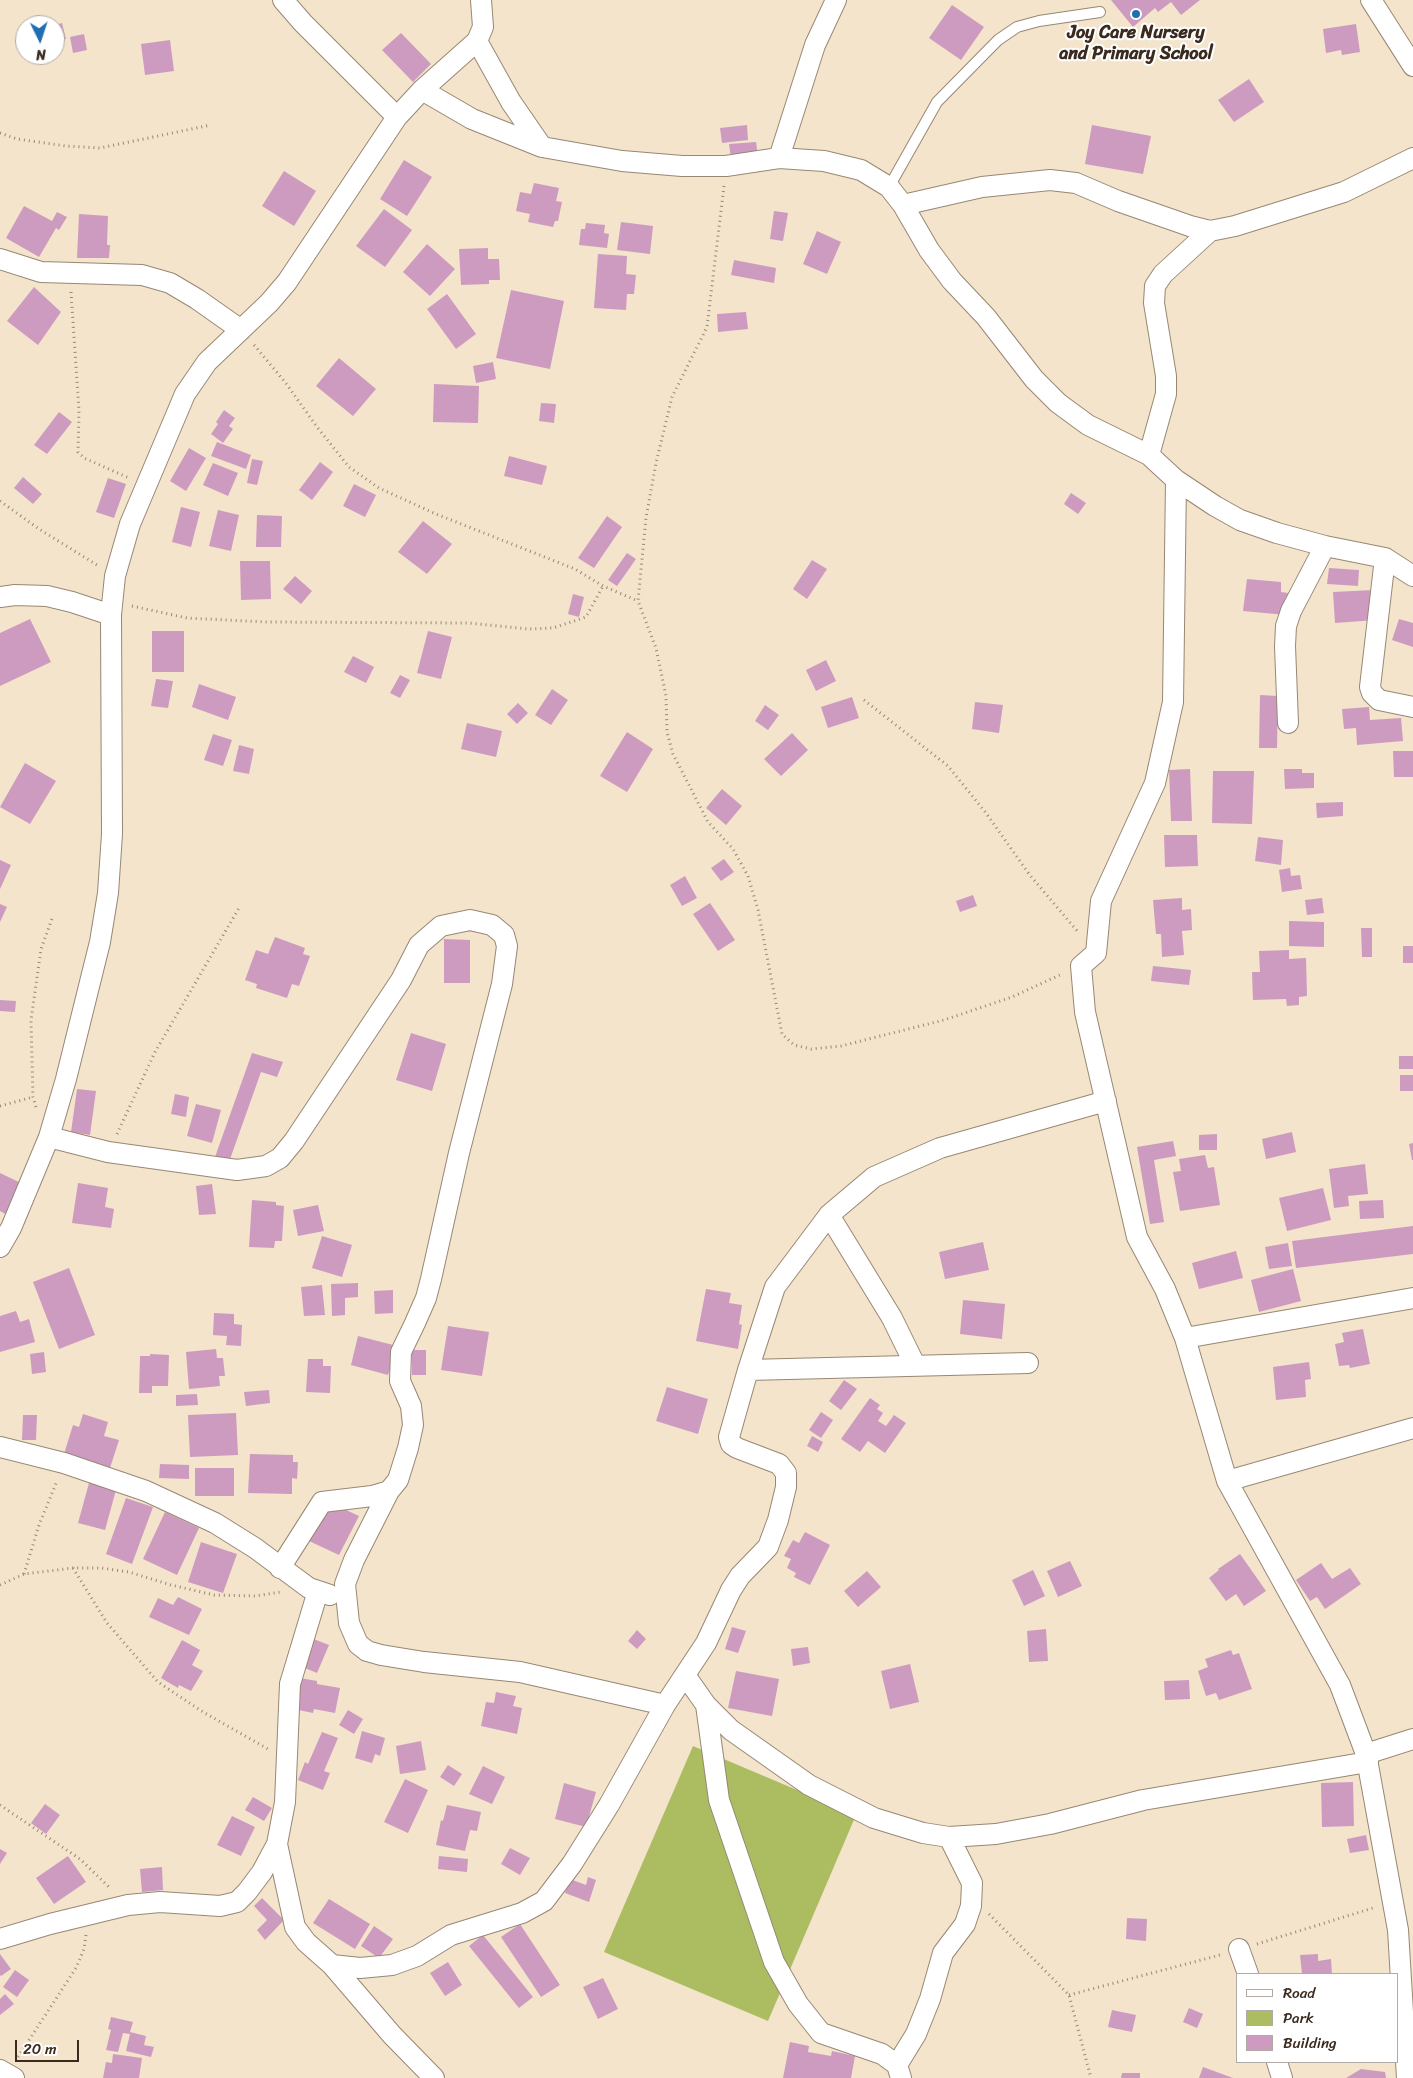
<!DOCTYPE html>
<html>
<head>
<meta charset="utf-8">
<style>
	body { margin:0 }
	#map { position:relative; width:1413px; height:2078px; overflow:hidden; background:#f4e4cb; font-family:Sriracha,sans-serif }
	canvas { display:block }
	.legend { position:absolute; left:1236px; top:1973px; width:162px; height:90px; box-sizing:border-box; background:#fff; border:1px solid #b1aaa5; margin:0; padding:6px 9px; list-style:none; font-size:15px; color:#3b2a1e }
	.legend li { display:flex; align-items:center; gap:10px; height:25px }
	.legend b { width:25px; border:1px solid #b1aaa5 }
	.north { position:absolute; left:15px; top:15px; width:50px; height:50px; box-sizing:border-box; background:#fff; border:1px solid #b1aaa5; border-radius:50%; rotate:176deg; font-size:14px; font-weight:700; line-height:20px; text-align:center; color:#3b2a1e }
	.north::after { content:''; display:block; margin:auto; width:18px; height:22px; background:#1f6fb2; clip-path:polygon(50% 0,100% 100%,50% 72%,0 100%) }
	.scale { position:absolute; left:15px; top:2040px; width:64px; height:22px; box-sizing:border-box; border:2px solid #3b2a1e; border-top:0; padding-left:6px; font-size:15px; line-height:18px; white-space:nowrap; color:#3b2a1e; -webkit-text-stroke:4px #fff; paint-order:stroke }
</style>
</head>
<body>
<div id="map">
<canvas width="1413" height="2078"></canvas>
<ul class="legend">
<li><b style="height:6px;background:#fff"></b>Road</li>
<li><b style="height:14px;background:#abbd60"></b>Park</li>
<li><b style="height:14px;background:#cd9bc0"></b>Building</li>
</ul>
<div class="north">N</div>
<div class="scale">20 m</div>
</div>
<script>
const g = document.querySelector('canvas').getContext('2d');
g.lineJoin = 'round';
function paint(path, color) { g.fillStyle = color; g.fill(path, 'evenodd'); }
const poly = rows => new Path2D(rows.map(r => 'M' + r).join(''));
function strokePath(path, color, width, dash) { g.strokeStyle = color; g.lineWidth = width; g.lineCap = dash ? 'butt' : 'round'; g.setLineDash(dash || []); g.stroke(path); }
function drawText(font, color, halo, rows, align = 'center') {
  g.font = font + ' Sriracha,sans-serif'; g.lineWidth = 4; g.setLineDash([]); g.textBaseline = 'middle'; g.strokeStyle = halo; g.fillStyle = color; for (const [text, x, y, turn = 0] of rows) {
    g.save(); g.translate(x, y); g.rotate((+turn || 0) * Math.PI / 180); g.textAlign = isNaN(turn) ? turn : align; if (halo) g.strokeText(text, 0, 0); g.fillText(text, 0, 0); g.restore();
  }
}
const green = poly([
	[693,1746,856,1815,768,2021,604,1952]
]);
const building = poly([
	[1111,0,1200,0,1181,15,1171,2,1158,12,1155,8,1133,27],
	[952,5,984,27,961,60,929,38],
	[62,23,66,39,57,41,55,25],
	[1356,24,1360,52,1342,55,1341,50,1326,53,1323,29],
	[401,33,431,64,413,82,382,50],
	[84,34,87,50,73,53,70,37],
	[170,40,174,71,145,75,141,44],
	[1249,79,1264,102,1234,122,1218,100],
	[747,125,748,140,722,143,720,128],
	[1092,125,1151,136,1143,174,1085,164],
	[756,142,758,157,731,159,729,144],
	[404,160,432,177,407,216,380,199],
	[284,171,316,191,294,226,262,206],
	[534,183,559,188,556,201,562,202,558,221,555,221,553,227,528,222,530,214,516,211,520,192,531,194],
	[24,206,52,221,57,212,67,217,59,230,56,228,39,257,6,238],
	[384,209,412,230,385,267,356,246],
	[774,211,788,213,783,241,770,239],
	[79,214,108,216,107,245,110,245,109,258,77,258],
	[621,222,653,226,650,254,617,250],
	[586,223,605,225,604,233,609,234,607,248,579,245,581,229,585,229],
	[817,231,841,242,827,274,803,264],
	[427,244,455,269,430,296,403,272],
	[488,248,488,259,499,259,500,280,489,280,489,284,461,285,459,249],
	[598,254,627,256,626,274,636,275,634,294,627,294,626,310,594,308],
	[734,260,776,268,774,283,731,275],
	[34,287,61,312,38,345,7,321],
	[511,290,564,301,550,369,496,358],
	[447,294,476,334,456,349,427,309],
	[746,312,748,329,718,332,717,314],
	[339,358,376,389,353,416,316,386],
	[493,362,496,379,476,383,473,366],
	[434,384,479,386,478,423,433,422],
	[541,403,556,404,554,423,539,421],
	[224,410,235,418,229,426,233,429,223,443,211,434,218,424,216,422],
	[59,412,72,422,47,454,34,445],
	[217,442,251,455,246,469,211,456],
	[189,448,206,458,186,491,170,481],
	[509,456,547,466,542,485,504,476],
	[252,459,263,461,257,485,247,483],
	[320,462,333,472,312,500,299,490],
	[213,463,238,473,228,496,203,485],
	[23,477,42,494,33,504,14,488],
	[108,478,126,484,114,518,96,512],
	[354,484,376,495,365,517,343,506],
	[1071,493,1086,503,1078,514,1064,504],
	[181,507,200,512,191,547,172,542],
	[218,510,239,515,231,551,209,546],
	[257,515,282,516,281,547,256,547],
	[607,516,622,527,594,568,578,558],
	[423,521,452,544,427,574,398,552],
	[627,553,636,559,617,586,608,580],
	[812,560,827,569,807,599,793,589],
	[240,561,270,561,271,599,241,600],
	[1329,568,1359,570,1358,586,1327,584],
	[295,576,312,591,301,604,283,589],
	[1247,579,1281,582,1281,592,1288,593,1286,615,1243,611],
	[1374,590,1376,620,1335,623,1333,592],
	[573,594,584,597,579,617,568,614],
	[30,619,51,662,0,686,0,633],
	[1399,619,1413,623,1413,647,1392,640],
	[152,631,184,631,184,672,152,672],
	[428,631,452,637,441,679,417,673],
	[353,656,374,667,366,683,344,672],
	[826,660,836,681,816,691,806,670],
	[400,675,410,680,400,698,390,693],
	[156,679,173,681,168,708,151,706],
	[199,684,236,697,228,720,192,707],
	[552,689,568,700,551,725,535,715],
	[1260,695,1278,696,1277,748,1259,748],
	[852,697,859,718,828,728,821,707],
	[975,702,1003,705,999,733,972,729],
	[518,703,528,713,517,724,507,714],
	[765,705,779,715,768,730,755,721],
	[1369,707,1370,720,1401,718,1403,741,1357,745,1356,728,1344,729,1342,709],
	[467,723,502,731,496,757,461,749],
	[627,732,653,749,627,792,600,776],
	[792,733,808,750,781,776,764,759],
	[213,734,232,740,223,766,204,760],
	[239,745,254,749,249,774,233,771],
	[1393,751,1413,751,1413,777,1394,777],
	[25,763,56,781,30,824,0,807],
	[1190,769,1192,821,1171,821,1169,770],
	[1284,769,1302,769,1302,773,1314,773,1314,788,1285,789],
	[1213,771,1254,771,1252,824,1212,823],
	[722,789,742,806,726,825,706,808],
	[1343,802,1343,816,1317,818,1316,803],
	[1164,835,1197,835,1198,866,1165,867],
	[1258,837,1283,840,1281,865,1255,861],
	[724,859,734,872,721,881,711,868],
	[0,860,11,865,0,889],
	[1290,868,1291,876,1300,875,1302,889,1282,892,1279,870],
	[685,876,697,898,682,906,670,885],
	[973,895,977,906,960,912,956,901],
	[1182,898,1182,910,1191,909,1192,930,1182,931,1184,955,1162,957,1161,934,1156,934,1153,900],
	[1322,898,1324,913,1307,915,1305,900],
	[710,903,735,940,718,951,693,914],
	[0,904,7,907,0,922],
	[1289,921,1324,922,1324,947,1289,946],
	[1361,928,1372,928,1372,957,1362,957],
	[275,937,305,948,303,954,310,956,299,986,292,984,287,998,256,988,257,984,245,980,256,950,268,954],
	[444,939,470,940,470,983,444,983],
	[1403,946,1413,946,1413,963,1403,963],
	[1289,950,1289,959,1306,958,1307,996,1299,997,1299,1005,1287,1006,1286,999,1253,1000,1252,972,1260,972,1259,951],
	[1153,966,1191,970,1189,985,1151,981],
	[0,1000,16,1001,15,1012,0,1011],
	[411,1033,446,1044,432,1091,396,1080],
	[252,1053,283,1062,277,1077,261,1072,229,1162,215,1157],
	[1399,1056,1413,1056,1413,1069,1399,1069],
	[1400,1075,1413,1075,1413,1091,1400,1091],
	[77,1089,96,1091,90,1135,71,1132],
	[175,1094,189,1097,186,1117,171,1114],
	[196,1104,221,1110,212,1143,187,1136],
	[1292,1132,1296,1152,1266,1159,1262,1139],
	[1217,1134,1217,1150,1199,1150,1199,1135],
	[1173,1141,1176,1156,1154,1160,1164,1222,1150,1224,1137,1147],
	[1413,1143,1413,1160,1412,1160,1409,1144],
	[1205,1155,1208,1168,1214,1167,1220,1205,1180,1211,1173,1172,1181,1171,1179,1159],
	[1365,1164,1368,1194,1348,1196,1349,1206,1334,1208,1329,1169],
	[0,1173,23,1184,7,1215,0,1211],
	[78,1183,108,1188,105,1207,114,1209,111,1228,72,1223],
	[212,1184,216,1214,199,1215,196,1186],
	[1323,1188,1331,1220,1287,1231,1279,1198],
	[252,1200,276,1202,276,1205,284,1206,282,1241,275,1241,274,1248,249,1247],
	[1383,1200,1384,1218,1360,1219,1359,1201],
	[318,1205,324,1231,298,1236,293,1210],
	[1413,1226,1413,1254,1296,1268,1292,1241],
	[322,1236,352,1245,342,1277,312,1268],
	[983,1242,989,1270,945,1279,939,1252],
	[1288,1243,1292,1266,1269,1269,1265,1247],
	[1236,1251,1243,1278,1199,1289,1192,1263],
	[69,1268,95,1335,59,1349,33,1282],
	[1293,1269,1301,1301,1259,1312,1251,1280],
	[358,1283,358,1297,345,1298,345,1315,332,1316,331,1284],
	[322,1285,325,1315,304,1316,301,1287],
	[706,1289,731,1293,729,1303,742,1305,739,1324,742,1325,738,1349,696,1341],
	[393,1290,393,1313,375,1314,374,1291],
	[963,1300,1005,1304,1002,1339,960,1334],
	[16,1311,20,1322,29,1319,35,1342,0,1352,0,1316],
	[214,1313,234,1314,234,1324,242,1325,241,1346,226,1345,227,1336,213,1335],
	[448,1326,489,1332,482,1376,441,1370],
	[1363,1329,1370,1364,1350,1368,1349,1365,1339,1366,1335,1344,1344,1342,1342,1333],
	[358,1336,397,1346,388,1375,351,1365],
	[216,1349,217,1358,223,1358,225,1376,219,1376,220,1386,189,1389,186,1352],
	[412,1350,426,1350,426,1375,412,1375],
	[44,1352,46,1372,32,1374,30,1354],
	[150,1354,169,1355,168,1386,152,1386,152,1393,139,1393,140,1356,150,1356],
	[308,1359,323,1359,323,1366,331,1366,330,1393,306,1392],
	[1309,1362,1311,1379,1305,1380,1306,1397,1276,1400,1273,1367],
	[844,1380,857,1389,841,1410,829,1401],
	[667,1387,708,1399,698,1434,656,1421],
	[269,1390,270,1403,246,1406,244,1392],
	[197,1394,198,1405,176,1406,176,1395],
	[870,1398,880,1405,877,1409,883,1413,878,1421,886,1426,894,1415,906,1423,885,1453,868,1441,860,1452,841,1439],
	[821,1412,833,1420,821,1438,809,1430],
	[236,1413,238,1455,190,1457,188,1415],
	[83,1414,108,1422,104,1436,119,1440,110,1468,64,1454,73,1425,79,1427],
	[23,1415,37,1415,36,1440,22,1440],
	[812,1436,823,1442,818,1452,807,1446],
	[250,1454,293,1455,293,1462,298,1462,297,1479,292,1478,292,1494,248,1493],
	[160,1464,189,1465,189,1479,159,1478],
	[195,1468,234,1468,234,1496,195,1496],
	[89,1483,116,1490,105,1530,78,1523],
	[126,1498,153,1507,132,1564,106,1554],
	[329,1502,359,1516,339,1555,309,1541],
	[165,1512,199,1528,177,1575,143,1559],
	[805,1532,830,1545,810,1585,794,1577,796,1573,787,1568,791,1559,784,1556,793,1540,799,1543],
	[201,1542,237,1554,223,1593,188,1582],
	[1240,1554,1266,1591,1244,1606,1236,1594,1226,1601,1209,1578,1219,1570,1218,1569],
	[1070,1561,1082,1586,1058,1597,1047,1571],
	[1321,1563,1332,1579,1350,1568,1361,1584,1325,1609,1317,1597,1310,1601,1296,1580],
	[1033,1570,1045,1596,1024,1606,1012,1580],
	[867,1571,881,1587,858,1607,844,1591],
	[178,1597,202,1609,189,1635,149,1617,158,1598,173,1605],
	[732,1627,746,1631,738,1653,725,1649],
	[1046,1629,1048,1661,1029,1662,1027,1631],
	[637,1630,646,1639,637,1649,628,1641],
	[311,1638,329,1645,317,1673,300,1666],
	[182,1640,200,1650,192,1665,203,1671,191,1691,179,1685,178,1688,161,1678],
	[808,1647,810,1663,793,1666,791,1649],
	[1231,1650,1233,1655,1239,1653,1252,1689,1219,1700,1216,1693,1206,1696,1198,1671,1208,1667,1205,1659],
	[910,1664,919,1702,890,1709,881,1671],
	[736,1671,779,1679,772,1716,728,1708],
	[300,1678,317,1681,317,1684,340,1688,335,1713,314,1709,313,1713,294,1709],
	[1189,1680,1190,1699,1165,1700,1164,1681],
	[496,1692,516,1696,513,1706,522,1708,517,1734,481,1726,486,1702,494,1703],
	[348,1710,363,1719,354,1734,339,1725],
	[362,1731,385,1738,380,1756,375,1754,372,1763,355,1758],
	[322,1732,338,1738,324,1771,330,1773,323,1790,298,1780,305,1762,308,1764],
	[421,1741,426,1770,400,1774,396,1746],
	[448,1765,462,1774,454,1786,440,1777],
	[483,1766,505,1777,492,1804,469,1794],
	[405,1779,428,1790,408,1833,384,1822],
	[1353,1782,1354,1826,1322,1827,1321,1783],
	[564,1783,596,1792,586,1827,555,1819],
	[253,1797,272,1808,264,1821,245,1810],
	[45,1804,60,1815,46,1834,31,1823],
	[447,1805,481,1812,477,1831,470,1830,465,1851,436,1845,441,1820,443,1821],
	[232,1816,255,1827,241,1856,217,1845],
	[1366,1835,1369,1850,1350,1853,1347,1839],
	[510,1848,530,1858,520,1875,501,1864],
	[0,1849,7,1853,0,1864],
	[68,1856,86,1882,54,1904,36,1878],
	[439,1856,468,1859,467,1872,438,1869],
	[162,1867,163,1890,142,1892,140,1869],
	[588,1877,596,1880,589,1902,565,1893,570,1879,586,1885],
	[262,1898,284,1920,265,1940,257,1930,267,1920,254,1906],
	[329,1899,370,1924,355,1949,313,1923],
	[1127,1918,1147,1919,1146,1941,1126,1939],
	[520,1924,560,1985,541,1997,501,1937],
	[374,1926,393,1939,379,1958,361,1946],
	[483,1935,533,1997,519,2008,469,1946],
	[0,1954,11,1969,1,1976,0,1975],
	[1318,1954,1318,1961,1331,1959,1332,1974,1302,1974,1300,1955],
	[448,1962,462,1985,445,1996,430,1973],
	[15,1970,29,1980,17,1997,3,1987],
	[603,1978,618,2009,598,2019,583,1987],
	[5,1994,14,2004,0,2015,0,1999],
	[1189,2008,1203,2014,1197,2028,1183,2022],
	[1112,2010,1136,2015,1132,2032,1108,2027],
	[111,2017,133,2022,130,2032,146,2036,144,2045,154,2047,151,2057,126,2051,130,2034,123,2033,118,2052,106,2050,111,2030,108,2029],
	[790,2042,809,2046,808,2052,831,2056,832,2051,855,2056,851,2078,783,2078],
	[113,2054,142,2058,139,2078,103,2078,106,2062,112,2063],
	[1203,2067,1233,2078,1199,2078],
	[1361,2069,1385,2072,1386,2078,1346,2078],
	[1122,2073,1140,2073,1140,2078,1121,2078]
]);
const path = poly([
	[0,133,17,139,66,146,100,148,211,125],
	[724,186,707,327,672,397,656,463,646,518,638,601,656,648,666,696,667,732,673,754,708,822,733,849,748,876,758,910,782,1034,794,1045,811,1049,841,1046,944,1020,1012,997,1062,974],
	[71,292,79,411,78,452,84,458,129,478],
	[254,345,285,382,317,427,349,467,379,488,436,514,575,569,603,586,638,601],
	[0,501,39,529,97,565],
	[132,606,187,618,268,622,468,623,528,629,553,628,586,617,603,586],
	[864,700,948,766,986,813,1029,874,1078,932],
	[0,1106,33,1097],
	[36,1107,33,1097,31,1020,41,949,53,916],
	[117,1134,155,1052,239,908],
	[73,1568,107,1623,158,1682,203,1712,268,1749],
	[24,1574,39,1525,57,1481],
	[0,1585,24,1574,73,1568,101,1568,129,1572,171,1585,214,1595,255,1596,281,1592],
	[0,1805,80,1859,111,1889],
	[989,1914,1069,1995,1091,2078],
	[1257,1944,1373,1908],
	[1069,1995,1220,1955],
	[18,2057,76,1968,84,1949,86,1935]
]);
const lane = poly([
	[889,187,937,102,998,40,1017,27,1039,21,1100,12]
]);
const street = poly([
	[283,0,303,23,397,117],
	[1371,0,1413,66],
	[477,41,511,102,542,147],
	[422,90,472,119,542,147,622,161,682,166,726,166,779,158,824,161,861,170,889,187,903,205,929,250,952,281,986,317,1034,379,1058,403,1088,425,1149,455,1176,480,1215,506,1240,520,1277,533,1325,546,1385,558,1413,576],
	[779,158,815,45,836,0],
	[903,205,982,187,1050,180,1076,183,1118,201,1190,226,1210,231,1235,226,1344,192,1413,158],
	[0,259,41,272,142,275,170,283,197,299,241,330],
	[1149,455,1166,394,1166,376,1154,303,1155,286,1163,274,1210,231],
	[1176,480,1173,702,1155,783,1101,901,1096,953,1081,966,1085,1012,1137,1237,1165,1289,1185,1338,1227,1481,1340,1685,1366,1754,1398,1930,1407,2078],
	[1385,558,1370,687,1372,693,1379,700,1413,707],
	[0,597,15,595,47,596,72,602,111,615],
	[1288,723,1285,646,1286,626,1291,611,1325,546],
	[49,1137,108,1152,237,1170,266,1166,280,1158,294,1141,401,980,419,945,441,926,470,920,492,925,504,935,507,946,502,984,459,1153,431,1279,426,1298,415,1323,401,1352,400,1381,411,1406,413,1425,408,1448,398,1480,389,1491,372,1496,322,1502,280,1568],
	[829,1215,892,1318,915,1365],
	[0,1247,11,1228,49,1137,66,1079,100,942,108,893,112,834,111,615,115,576,130,524,185,394,207,362,269,303,287,282,397,117,422,90,477,41,483,27,481,0],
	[1185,1338,1413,1298],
	[748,1370,1028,1363],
	[0,1447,64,1463,146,1491,215,1523,255,1548,309,1588,330,1595],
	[1227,1481,1413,1428],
	[389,1491,354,1560,345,1584,349,1623,358,1644,367,1651,381,1655,424,1662,520,1672,665,1705],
	[685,1675,706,1705,731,1730,809,1785,874,1818,923,1833,949,1837,996,1834,1050,1824,1143,1800,1368,1762],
	[706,1705,719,1800,774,1962,798,2004,821,2033,882,2054,897,2065,901,2078],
	[1366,1754,1413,1739],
	[277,1844,295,1927,306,1942,332,1965,392,2035,434,2078],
	[0,1939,50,1924,128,1905,160,1902,220,1906,237,1902,247,1892,262,1872,277,1844,285,1802,290,1684,318,1591],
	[1239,1949,1248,1974],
	[332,1965,360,1968,392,1965,417,1956,451,1935,522,1913,544,1901,572,1864,609,1805,665,1705,706,1643,731,1590,740,1576,768,1547,778,1520,786,1487,786,1473,779,1464,737,1448,731,1444,729,1437,748,1370,775,1287,829,1215,874,1177,940,1148,1106,1101],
	[1277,2062,1282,2078],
	[897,2065,916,2034,930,1999,943,1953,965,1924,971,1906,972,1883,949,1837],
	[0,2070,14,2078]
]);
const markers = [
	[1136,14,5,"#1f6fb2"]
];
const poiNames = [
	["Joy Care Nursery",1136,33],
	["and Primary School",1136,54]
];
paint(green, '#abbd60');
paint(building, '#cd9bc0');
strokePath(lane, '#988774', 12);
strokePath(street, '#988774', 22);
strokePath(path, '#988774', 3, [1, 4]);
strokePath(lane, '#fff', 10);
strokePath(street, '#fff', 20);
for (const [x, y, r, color] of markers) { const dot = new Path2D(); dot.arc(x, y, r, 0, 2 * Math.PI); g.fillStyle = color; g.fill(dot); strokePath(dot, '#fff', 2); }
drawText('bold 18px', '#3b2a1e', '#fff', poiNames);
</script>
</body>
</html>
